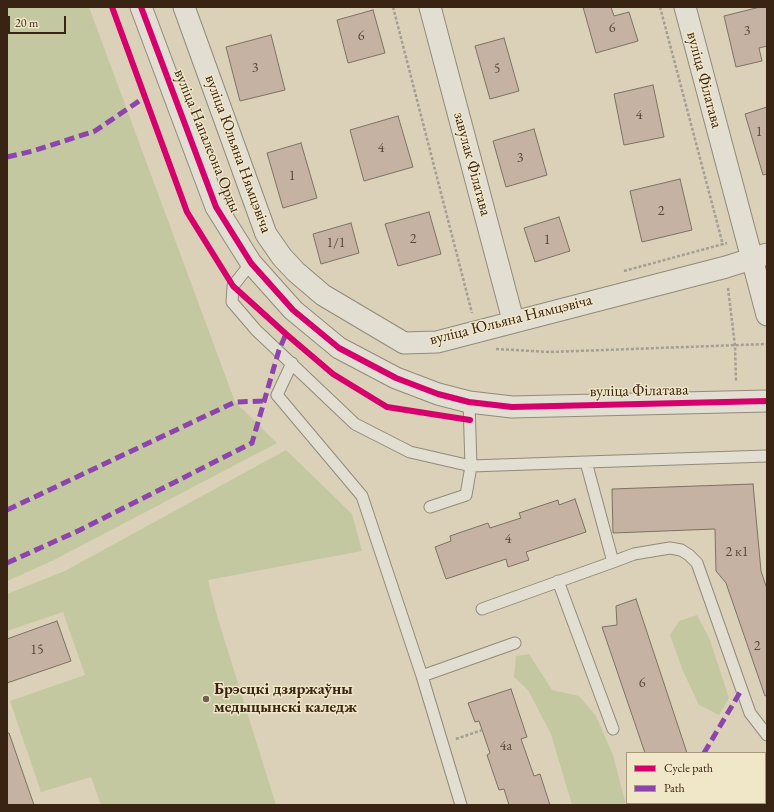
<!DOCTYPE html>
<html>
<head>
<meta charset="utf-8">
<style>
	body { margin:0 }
	#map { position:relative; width:774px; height:812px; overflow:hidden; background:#dad1b8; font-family:"EB Garamond",serif }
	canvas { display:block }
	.frame { position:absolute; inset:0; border:8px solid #392313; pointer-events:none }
	.legend { position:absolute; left:626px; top:752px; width:140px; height:52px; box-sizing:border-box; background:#f0e6c8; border:1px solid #a79880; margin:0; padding:5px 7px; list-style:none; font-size:12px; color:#392313 }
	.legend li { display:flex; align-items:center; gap:8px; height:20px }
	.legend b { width:20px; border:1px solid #a79880 }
	.scale { position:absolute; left:8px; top:16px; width:58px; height:18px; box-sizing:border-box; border:2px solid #392313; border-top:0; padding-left:5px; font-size:12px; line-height:14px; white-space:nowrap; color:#392313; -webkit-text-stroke:3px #f0e6c8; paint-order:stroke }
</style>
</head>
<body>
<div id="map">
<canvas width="774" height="812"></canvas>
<div class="frame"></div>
<ul class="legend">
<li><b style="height:5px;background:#d6006c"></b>Cycle path</li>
<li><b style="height:5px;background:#8e44ad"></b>Path</li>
</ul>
<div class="scale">20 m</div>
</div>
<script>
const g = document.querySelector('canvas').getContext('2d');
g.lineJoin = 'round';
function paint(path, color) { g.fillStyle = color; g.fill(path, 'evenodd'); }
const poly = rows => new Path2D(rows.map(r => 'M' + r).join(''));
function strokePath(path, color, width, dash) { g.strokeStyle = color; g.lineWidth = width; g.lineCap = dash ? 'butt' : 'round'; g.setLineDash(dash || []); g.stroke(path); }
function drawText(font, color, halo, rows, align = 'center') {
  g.font = font + ' "EB Garamond",serif'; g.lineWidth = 3; g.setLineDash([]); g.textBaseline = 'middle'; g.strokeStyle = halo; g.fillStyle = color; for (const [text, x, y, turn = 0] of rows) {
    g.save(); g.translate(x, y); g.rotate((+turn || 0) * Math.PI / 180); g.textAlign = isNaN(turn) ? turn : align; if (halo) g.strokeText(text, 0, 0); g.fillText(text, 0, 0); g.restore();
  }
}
const green = poly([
	[7,7,89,7,235,402,277,443,54,560,7,581],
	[286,450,352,514,362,551,208,580,217,616,276,805,101,805,91,777,41,792,10,701,85,675,63,612,7,631,7,594,65,571],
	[697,615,710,640,729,698,719,715,699,705,683,671,670,635,679,621],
	[529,654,552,690,579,696,596,716,613,755,626,805,572,805,551,734,528,690,514,677,516,656]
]);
const building = poly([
	[583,7,611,7,614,16,629,12,638,41,596,53,583,7],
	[760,7,767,7,767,46,759,48,762,61,736,67,724,16,760,7],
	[373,10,385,53,348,63,337,20,373,10],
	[271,35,285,90,240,101,226,47,271,35],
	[504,38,519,91,490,99,475,46,504,38],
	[653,85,664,137,624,145,614,94,653,85],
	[767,107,767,174,763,175,745,114,767,107],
	[398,116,413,167,364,181,350,130,398,116],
	[534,129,547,175,506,187,493,141,534,129],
	[301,143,317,198,283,208,267,153,301,143],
	[680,179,692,230,642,242,630,191,680,179],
	[429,212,441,254,398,266,385,224,429,212],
	[559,217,570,251,535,262,524,228,559,217],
	[351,223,359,253,321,264,313,234,351,223],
	[753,484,761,571,767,589,767,695,765,696,726,583,716,571,715,529,613,533,612,489,753,484],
	[575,499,586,532,526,552,529,560,508,567,506,559,446,579,435,547,451,541,450,536,488,523,490,528,521,518,519,513,558,500,559,505,575,499],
	[636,599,687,753,645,753,602,627,617,625,616,606,636,599],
	[57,621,71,661,7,683,7,639,57,621],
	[511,689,527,737,521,739,534,776,540,774,550,805,509,805,504,789,499,790,487,755,490,753,479,721,475,722,468,703,511,689],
	[7,733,9,733,34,805,7,805,7,733]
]);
const path = poly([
	[112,7,187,212,225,272],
	[393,7,472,313],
	[660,7,723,245],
	[624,271,727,243],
	[728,288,735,346,736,382],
	[268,318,333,374,387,407,430,414],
	[496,349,550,352,767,344],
	[456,739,482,730]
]);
const service = poly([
	[251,263,233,286,232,302,256,330,355,424,410,452,471,466,466,495,430,507],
	[292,363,277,395,362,496,422,676,461,805],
	[469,402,471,466,586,462],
	[613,562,634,554,670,548,681,550,689,555,697,563,750,713,767,735],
	[558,581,613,729],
	[482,609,613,562,586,462,767,456],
	[422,676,515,643]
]);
const minor = poly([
	[141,7,216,207,251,263,293,310,339,348,396,378,438,394,469,402,512,407,767,401],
	[184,7,266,234,282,257,296,272,323,295,404,343,437,342,726,267,767,254],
	[430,7,513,320],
	[685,7,767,315]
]);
const quiet = poly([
	[7,157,33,151,95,131,145,97],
	[7,510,235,402,264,401],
	[7,563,80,530,252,443,279,350,286,334],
	[704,753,742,689],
	[667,805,668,803]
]);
const cycleway = poly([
	[112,7,187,212,233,286,286,334,333,374,387,407,470,420],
	[141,7,216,207,251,263,293,310,339,348,396,378,438,394,469,402,512,407,767,401]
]);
const markers = [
	[206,699,4,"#71604d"]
];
const numberNames = [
	["6",612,28],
	["3",747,31],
	["6",361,36],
	["3",255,68],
	["5",497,69],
	["4",639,115],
	["1",759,132],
	["4",381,148],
	["3",520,158],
	["1",292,176],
	["2",661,211],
	["2",413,239],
	["1",547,240],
	["1/1",336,243],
	["4",508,539],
	["2 к1",737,552],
	["2",757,646],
	["15",37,650],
	["6",642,683],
	["4а",506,746]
];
const streetNames = [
	["вуліца Філатава",704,80,75],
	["вуліца Напалеона Орды",207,141,68],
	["вуліца Юльяна Нямцэвіча",238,154,70],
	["завулак Філатава",472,164,75],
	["вуліца Юльяна Нямцэвіча",511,320,-14],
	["вуліца Філатава",639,391,-1]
];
const poiNames = [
	["Брэсцкі дзяржаўны",214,690],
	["медыцынскі каледж",214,708]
];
paint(green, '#c3c8a0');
paint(building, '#c5b2a2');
strokePath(building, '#7b7264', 1);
strokePath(service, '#928a7a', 13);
strokePath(minor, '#928a7a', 23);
strokePath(path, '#a49e93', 2.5, [3, 2]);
strokePath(service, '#e2ded1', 11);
strokePath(minor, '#e2ded1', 21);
strokePath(quiet, '#8e44ad', 5, [10, 5]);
strokePath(cycleway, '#d6006c', 6);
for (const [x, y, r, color] of markers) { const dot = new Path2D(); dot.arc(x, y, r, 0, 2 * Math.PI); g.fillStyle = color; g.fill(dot); strokePath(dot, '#f0e6c8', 1.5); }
drawText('14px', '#5c4737', null, numberNames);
drawText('16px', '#392313', '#f0e6c8', streetNames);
drawText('bold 16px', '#392313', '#f0e6c8', poiNames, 'left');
</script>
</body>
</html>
